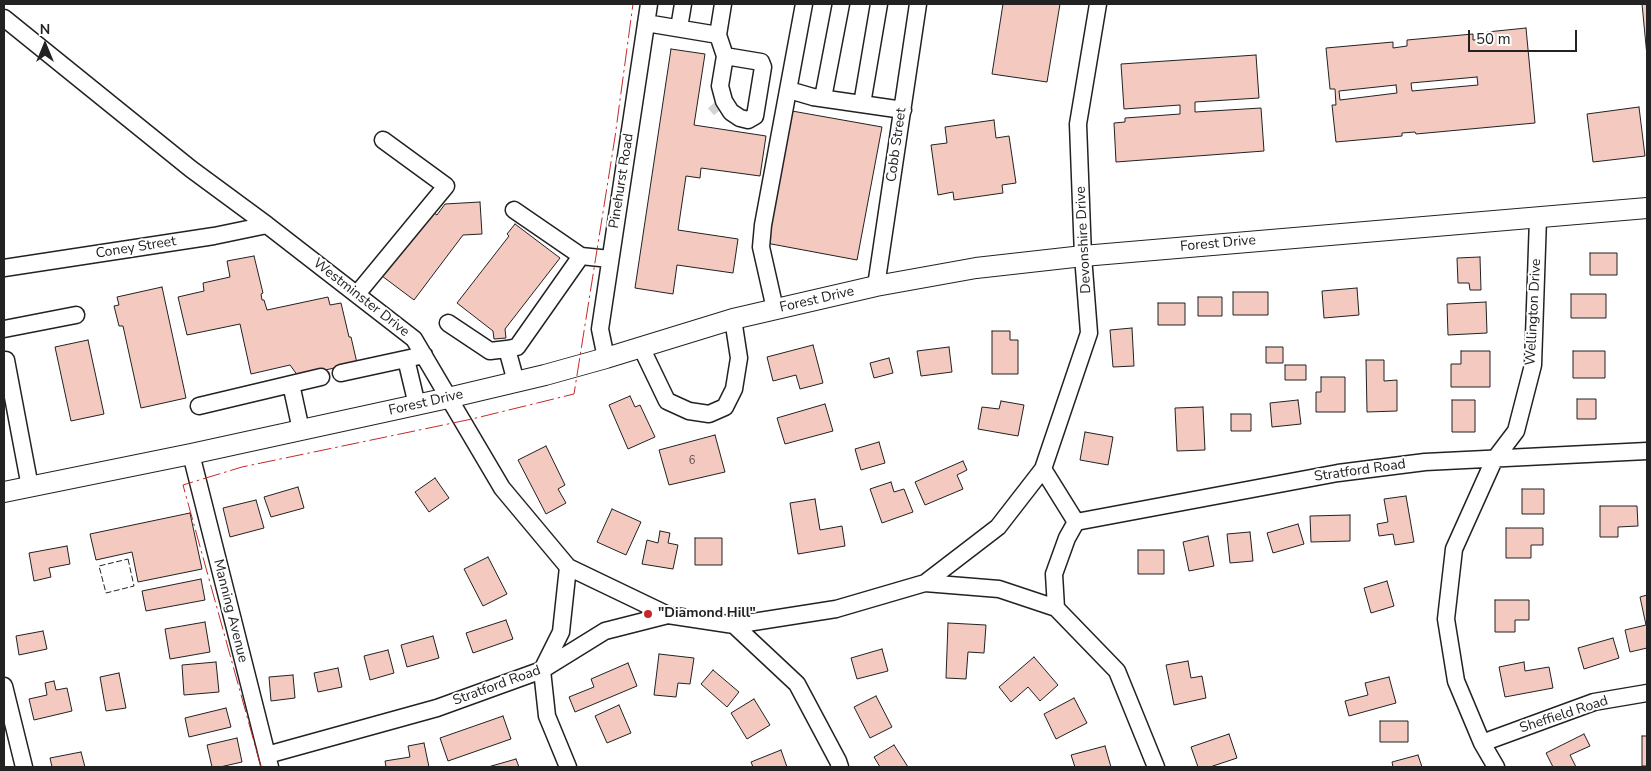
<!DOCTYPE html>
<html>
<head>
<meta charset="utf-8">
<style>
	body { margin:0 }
	#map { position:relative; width:1651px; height:771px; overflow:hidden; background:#fff; font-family:"Nunito Sans",sans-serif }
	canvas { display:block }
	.frame { position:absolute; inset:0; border:5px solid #222; pointer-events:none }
	.north { position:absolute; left:20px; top:20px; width:50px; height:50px; -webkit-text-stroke:4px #fff; paint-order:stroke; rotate:0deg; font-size:14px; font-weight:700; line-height:20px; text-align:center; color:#222 }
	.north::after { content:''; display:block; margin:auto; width:18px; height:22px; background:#222; clip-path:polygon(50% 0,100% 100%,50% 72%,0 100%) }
	.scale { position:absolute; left:1468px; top:30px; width:109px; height:22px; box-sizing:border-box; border:2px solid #222; border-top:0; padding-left:6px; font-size:15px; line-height:18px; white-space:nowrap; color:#222; -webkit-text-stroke:4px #fff; paint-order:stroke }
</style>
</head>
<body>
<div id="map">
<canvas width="1651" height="771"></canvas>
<div class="frame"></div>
<div class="north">N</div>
<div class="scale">50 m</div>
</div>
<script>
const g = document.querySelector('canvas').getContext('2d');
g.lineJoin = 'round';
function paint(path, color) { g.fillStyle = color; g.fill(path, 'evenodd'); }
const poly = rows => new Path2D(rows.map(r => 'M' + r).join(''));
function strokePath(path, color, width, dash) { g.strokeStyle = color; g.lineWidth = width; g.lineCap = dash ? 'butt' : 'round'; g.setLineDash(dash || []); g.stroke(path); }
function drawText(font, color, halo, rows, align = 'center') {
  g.font = font + ' "Nunito Sans",sans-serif'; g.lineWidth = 4; g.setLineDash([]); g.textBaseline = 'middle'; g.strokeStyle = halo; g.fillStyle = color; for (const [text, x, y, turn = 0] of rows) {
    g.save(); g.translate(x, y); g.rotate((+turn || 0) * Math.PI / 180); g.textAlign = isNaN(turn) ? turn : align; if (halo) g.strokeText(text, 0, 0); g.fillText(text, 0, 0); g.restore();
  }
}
const building = poly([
	[1003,4,1060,4,1047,82,992,74,1003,4],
	[1642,4,1647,4,1647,56,1642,4],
	[1526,28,1535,123,1416,134,1415,132,1402,133,1402,136,1336,142,1332,105,1336,105,1335,89,1330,89,1326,48,1393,42,1393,48,1407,46,1407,40,1473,34,1473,40,1488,39,1487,32,1526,28],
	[1477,77,1478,85,1412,91,1411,83,1477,77],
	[1396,85,1397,93,1340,100,1339,91,1396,85],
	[671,49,705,54,694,125,766,136,760,176,701,168,700,178,686,176,678,230,738,239,733,273,677,265,673,294,635,288,671,49],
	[1256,55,1259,98,1195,102,1195,112,1261,108,1264,151,1116,162,1114,123,1125,122,1125,118,1180,114,1180,105,1124,109,1121,64,1256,55],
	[1639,107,1645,156,1593,162,1587,114,1639,107],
	[792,111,882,127,857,260,766,243,792,111],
	[994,120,996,138,1009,136,1016,183,1002,185,1003,193,954,200,953,192,938,195,931,145,947,143,945,127,994,120],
	[480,202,482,234,463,235,414,300,382,276,431,211,437,215,445,204,480,202],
	[515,224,560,258,505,329,506,338,494,339,493,331,457,303,509,236,507,234,515,224],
	[1590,253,1617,253,1617,275,1590,275,1590,253],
	[254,256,263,293,261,294,262,300,264,300,267,310,328,297,330,305,341,303,349,337,351,337,357,363,298,376,290,365,251,374,240,324,187,335,178,297,204,291,203,283,230,277,227,261,254,256],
	[1480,257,1481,290,1470,290,1469,283,1458,283,1457,258,1480,257],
	[162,287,186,398,141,408,123,326,119,326,114,306,119,305,117,297,162,287],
	[1357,288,1359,315,1324,318,1322,291,1357,288],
	[1233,292,1268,292,1268,315,1233,315,1233,292],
	[1571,294,1606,294,1606,318,1571,318,1571,294],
	[1198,297,1222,297,1222,316,1198,316,1198,297],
	[1486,302,1487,333,1448,335,1447,304,1486,302],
	[1158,303,1185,303,1185,325,1158,325,1158,303],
	[1132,328,1134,366,1113,367,1110,330,1132,328],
	[992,331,1010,331,1010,340,1018,340,1018,374,992,374,992,331],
	[88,340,104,414,71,421,55,347,88,340],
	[813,345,823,383,800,389,796,375,773,381,767,357,813,345],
	[949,347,952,372,921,376,917,351,949,347],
	[1266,347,1283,347,1283,363,1266,363,1266,347],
	[1461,351,1490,351,1490,387,1451,387,1451,364,1461,364,1461,351],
	[1573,351,1605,351,1605,378,1573,378,1573,351],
	[889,358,893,373,874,378,870,363,889,358],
	[1366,360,1384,360,1384,381,1397,380,1397,411,1367,412,1366,360],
	[1285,365,1306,365,1306,380,1285,380,1285,365],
	[1321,377,1345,377,1345,412,1316,412,1316,392,1321,392,1321,377],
	[630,396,635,407,640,405,655,437,628,449,609,405,630,396],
	[1577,399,1596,399,1596,419,1577,419,1577,399],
	[1298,400,1301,424,1272,427,1270,403,1298,400],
	[1452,400,1475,400,1475,432,1452,432,1452,400],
	[1001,401,1024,405,1018,436,978,429,982,407,999,409,1001,401],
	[825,404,833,431,785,444,777,418,825,404],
	[1203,407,1205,450,1177,451,1175,408,1203,407],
	[1231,414,1251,414,1251,431,1231,431,1231,414],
	[1085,432,1113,437,1108,465,1080,460,1085,432],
	[715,435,725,472,669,485,659,450,715,435],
	[879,442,885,463,861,470,855,449,879,442],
	[546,446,565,485,558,489,566,503,546,514,518,460,546,446],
	[963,461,967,470,957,475,963,489,925,505,915,482,963,461],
	[435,478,449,498,429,512,415,492,435,478],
	[891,482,894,492,904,489,913,512,882,523,870,489,891,482],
	[298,487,304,508,271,517,264,497,298,487],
	[1522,489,1544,489,1544,514,1522,514,1522,489],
	[1406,496,1414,542,1395,545,1393,534,1379,536,1377,524,1388,522,1384,499,1406,496],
	[815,499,820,530,842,526,845,546,798,554,790,503,815,499],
	[256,500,264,528,230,537,223,508,256,500],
	[1600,506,1637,506,1638,526,1618,527,1618,537,1600,537,1600,506],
	[612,509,641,522,626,555,597,542,612,509],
	[190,513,202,569,138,582,132,552,96,560,90,534,190,513],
	[1350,515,1350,541,1311,542,1310,516,1350,515],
	[1298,524,1304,544,1273,553,1267,533,1298,524],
	[1506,528,1543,528,1543,545,1531,545,1531,558,1506,558,1506,528],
	[660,531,670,533,668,543,678,545,673,569,642,564,647,540,658,543,660,531],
	[1250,532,1253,561,1230,563,1227,534,1250,532],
	[1208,536,1214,566,1189,571,1183,542,1208,536],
	[695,538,722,538,722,565,695,565,695,538],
	[67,546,70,564,49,568,51,577,34,581,29,553,67,546],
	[1138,550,1164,550,1164,574,1138,574,1138,550],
	[488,557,507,594,483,606,464,569,488,557],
	[201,579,205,600,146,611,142,591,201,579],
	[1387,581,1394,606,1371,613,1364,588,1387,581],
	[1647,595,1647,648,1630,652,1625,630,1646,625,1640,597,1647,595],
	[1495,600,1529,600,1529,620,1515,620,1515,632,1495,632,1495,600],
	[506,620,513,639,473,653,466,633,506,620],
	[205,622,210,652,170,659,165,629,205,622],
	[948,623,986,625,984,653,968,652,966,679,946,678,948,623],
	[43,631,47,649,19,655,16,636,43,631],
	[433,636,439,658,407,667,401,645,433,636],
	[1613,638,1619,658,1584,669,1578,648,1613,638],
	[882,649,888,671,857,679,851,658,882,649],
	[388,650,394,673,370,680,364,656,388,650],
	[659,654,694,658,690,684,678,683,676,697,654,695,659,654],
	[1034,657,1058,685,1040,701,1028,687,1011,702,999,687,1034,657],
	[1188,661,1191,678,1202,676,1206,698,1174,705,1166,665,1188,661],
	[216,662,219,692,184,695,182,665,216,662],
	[1524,662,1525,671,1549,667,1553,688,1505,697,1499,667,1524,662],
	[628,663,637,686,575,712,569,697,594,687,591,679,628,663],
	[338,668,342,687,318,692,314,673,338,668],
	[713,670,739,692,727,707,701,684,713,670],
	[119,673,126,708,106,711,100,677,119,673],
	[293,675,295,698,271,701,269,677,293,675],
	[1389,677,1396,703,1349,716,1345,701,1368,695,1365,683,1389,677],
	[54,681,56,690,67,688,72,711,34,720,29,699,47,695,45,683,54,681],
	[876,696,892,727,870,738,854,707,876,696],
	[1074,698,1087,723,1056,739,1044,714,1074,698],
	[754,699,770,725,747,739,731,713,754,699],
	[619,705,631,733,607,743,595,716,619,705],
	[226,708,231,727,189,737,185,718,226,708],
	[503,716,511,739,448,761,440,738,503,716],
	[1380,721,1408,721,1408,742,1380,742,1380,721],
	[1229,734,1237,758,1210,767,1198,767,1191,747,1229,734],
	[1584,734,1590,746,1570,755,1576,767,1553,767,1546,753,1584,734],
	[1642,736,1647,736,1647,766,1642,766,1642,736],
	[237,738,242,762,220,767,212,767,207,745,237,738],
	[424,743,429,767,386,767,385,761,410,757,408,746,424,743],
	[894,745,908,767,880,767,874,757,894,745],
	[1105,746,1111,767,1075,767,1071,755,1105,746],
	[781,750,787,767,753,767,751,762,781,750],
	[81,752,85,767,52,767,50,758,81,752],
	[1418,755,1422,767,1393,767,1392,762,1418,755],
	[516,759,519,767,488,767,516,759]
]);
const minorTunnel = poly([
	[714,103,720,110]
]);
const minor = poly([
	[4,18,191,169,267,225,414,339,502,488,568,567,668,615],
	[646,23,718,35,723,4],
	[679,28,683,4],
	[718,35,725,56,720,86,724,101,731,112,740,118,748,120,755,116,763,67,761,62,725,56],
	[789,90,813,97,903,110],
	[823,98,841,4],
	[862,104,879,4],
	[514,210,581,256,610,259],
	[4,268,214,236,267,225],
	[876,286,918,4],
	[357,294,446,186,383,140],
	[775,309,761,247,763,225,804,4],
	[448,323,490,351,507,349,516,382],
	[4,329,76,315],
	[641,347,667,401,689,411,709,414,725,407,734,389,739,358,733,319],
	[507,349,517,347,581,256],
	[606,358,600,329,649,4],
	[406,359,417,405],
	[4,361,6,360,30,487],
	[341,373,424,355],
	[291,384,301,430],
	[199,406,321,377],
	[191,454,270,767],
	[1043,469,1076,522],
	[1076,522,1338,473,1425,462,1647,451],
	[1076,522,1067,538,1054,574,1056,608,1117,671,1156,767],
	[568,567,561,632,542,670,547,716,568,767],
	[925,583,998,527,1043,469,1089,333,1083,256,1078,124,1098,4],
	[734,625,797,684,838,761,840,767],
	[4,686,24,767],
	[1482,743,1594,702,1647,693],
	[267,755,437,708,542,670,605,631,668,615,734,625,836,609,925,583,999,589,1056,608],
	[1496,767,1482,743,1456,681,1446,619,1454,549,1494,460,1516,431,1533,365,1538,218]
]);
const major = poly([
	[4,492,191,454,448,398,545,375,606,358,733,319,876,286,976,268,1083,256,1647,208]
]);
const fence = poly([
	[128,559,134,586,106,593,99,566,128,559]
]);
const power = poly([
	[261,767,183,485,242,467,472,419,574,394,615,137,633,4]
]);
const markers = [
	[648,614,5,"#c62828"]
];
const numberNames = [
	["6",692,461]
];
const streetNames = [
	["Cobb Street",897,145,-82],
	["Pinehurst Road",622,181,-81],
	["Devonshire Drive",1084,240,-93],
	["Forest Drive",1218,244,-5],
	["Coney Street",136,248,-9],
	["Westminster Drive",361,298,38],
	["Forest Drive",817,300,-13],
	["Wellington Drive",1534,312,-87],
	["Forest Drive",426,403,-13],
	["Stratford Road",1360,471,-8],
	["Manning Avenue",230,611,76],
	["Stratford Road",497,686,-20],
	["Sheffield Road",1564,715,-18]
];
const poiNames = [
	["\"Diamond Hill\"",658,614]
];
paint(building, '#f3c9c0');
strokePath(building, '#222', 1);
strokePath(minorTunnel, '#d3d3d3', 16, [16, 8]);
strokePath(minor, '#222', 19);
strokePath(major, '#222', 22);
strokePath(minor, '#fff', 16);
strokePath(major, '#fff', 20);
strokePath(fence, '#222', 1, [6, 2.5]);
strokePath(power, '#c62828', 1, [18, 4, 2.5, 4]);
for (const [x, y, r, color] of markers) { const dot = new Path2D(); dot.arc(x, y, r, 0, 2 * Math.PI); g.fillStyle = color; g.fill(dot); strokePath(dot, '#fff', 2); }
drawText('11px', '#564c4a', null, numberNames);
drawText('14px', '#222', '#fff', streetNames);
drawText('bold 14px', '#222', '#fff', poiNames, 'left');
</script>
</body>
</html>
